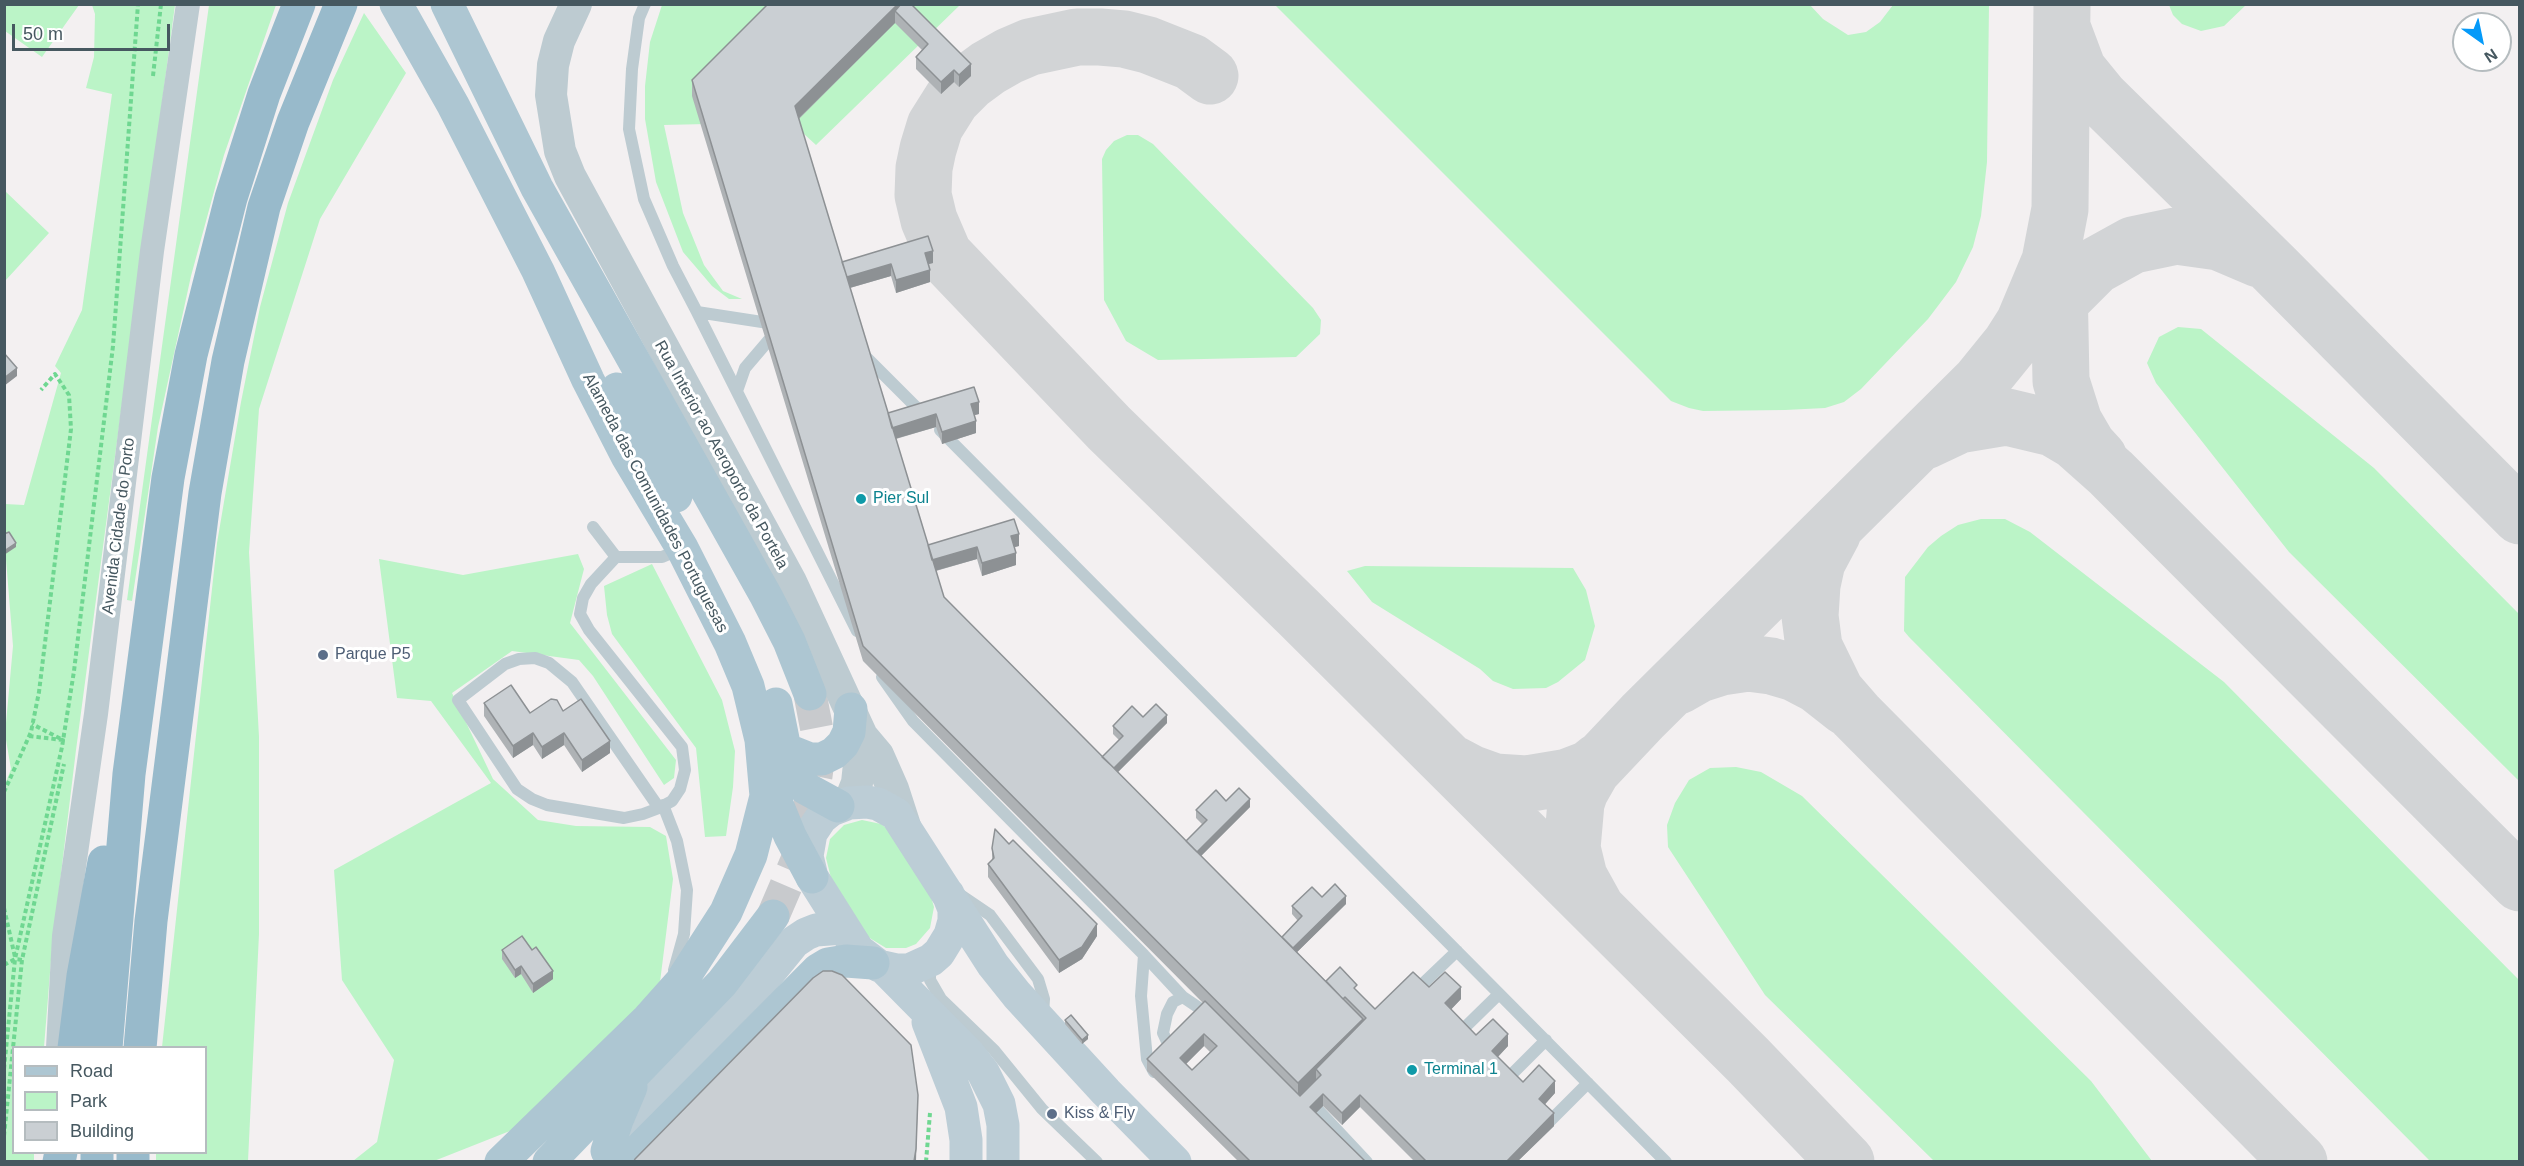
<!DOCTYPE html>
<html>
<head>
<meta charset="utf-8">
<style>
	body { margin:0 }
	#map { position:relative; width:2524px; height:1166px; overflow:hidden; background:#f3f0f1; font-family:Helvetica,sans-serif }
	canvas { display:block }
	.frame { position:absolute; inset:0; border:6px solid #465860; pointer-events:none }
	.legend { position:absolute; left:12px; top:1046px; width:195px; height:108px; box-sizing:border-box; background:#fff; border:2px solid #b5bcbf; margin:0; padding:8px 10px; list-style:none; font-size:18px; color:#465860 }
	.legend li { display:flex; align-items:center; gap:12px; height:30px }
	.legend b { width:30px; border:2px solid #b5bcbf }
	.north { position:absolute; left:2452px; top:12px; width:60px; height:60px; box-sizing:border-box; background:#fff; border:2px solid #b5bcbf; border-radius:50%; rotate:147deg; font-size:16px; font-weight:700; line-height:24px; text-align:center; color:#465860 }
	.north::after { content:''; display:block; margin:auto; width:21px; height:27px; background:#059af9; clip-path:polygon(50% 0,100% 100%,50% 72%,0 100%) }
	.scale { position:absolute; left:12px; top:24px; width:158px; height:27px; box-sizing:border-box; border:3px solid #465860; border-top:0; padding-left:8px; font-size:18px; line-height:21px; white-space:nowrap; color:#465860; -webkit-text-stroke:4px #fff; paint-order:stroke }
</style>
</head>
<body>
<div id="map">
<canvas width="2524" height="1166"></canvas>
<div class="frame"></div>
<ul class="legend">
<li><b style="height:8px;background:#adc6d2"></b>Road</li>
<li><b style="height:16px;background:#bbf4c7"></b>Park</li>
<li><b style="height:16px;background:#cacfd3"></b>Building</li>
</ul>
<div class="north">N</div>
<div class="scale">50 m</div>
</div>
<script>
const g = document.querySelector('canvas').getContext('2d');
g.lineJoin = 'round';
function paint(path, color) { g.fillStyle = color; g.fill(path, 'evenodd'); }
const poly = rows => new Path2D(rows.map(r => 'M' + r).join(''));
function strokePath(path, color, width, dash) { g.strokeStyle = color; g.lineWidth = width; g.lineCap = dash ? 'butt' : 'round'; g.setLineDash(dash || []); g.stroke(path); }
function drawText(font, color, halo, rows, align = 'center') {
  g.font = font + ' Helvetica,sans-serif'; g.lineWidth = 6; g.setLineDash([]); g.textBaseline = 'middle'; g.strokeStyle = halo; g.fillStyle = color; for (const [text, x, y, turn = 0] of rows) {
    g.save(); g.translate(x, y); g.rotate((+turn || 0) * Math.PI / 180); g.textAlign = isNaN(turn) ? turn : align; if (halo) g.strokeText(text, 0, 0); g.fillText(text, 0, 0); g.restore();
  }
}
const green = poly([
	[5,4,79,4,79,5,42,57,5,31],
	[92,5,175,5,76,750,52,948,44,1047,14,1048,14,1152,34,1153,34,1161,5,1161,4,787,11,769,5,734,13,646,5,547,5,504,24,505,61,373,55,366,82,310,112,94,86,88,94,57,95,14],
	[209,5,276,5,224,155,191,276,158,427,132,601,127,600],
	[662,5,960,5,816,145,791,122,664,125,683,213,704,265,723,291,742,299,729,299,712,286,683,252,656,182,645,119,645,86,650,42],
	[1275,5,1810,5,1823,19,1848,35,1866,32,1880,22,1893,5,1989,5,1987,162,1981,216,1973,247,1956,282,1928,319,1861,389,1844,402,1825,408,1785,410,1703,411,1689,408,1671,401],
	[2169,5,2169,4,2246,5,2224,26,2201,31,2182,24,2173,15],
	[364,13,406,73,320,219,259,409,249,552,259,737,259,934,248,1161,156,1161,156,1153,206,1152,206,1048,162,1047,217,543,241,402,260,307,288,203,333,80],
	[1127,135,1138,135,1153,144,1313,308,1321,320,1320,334,1296,357,1158,360,1126,341,1104,300,1102,159,1106,150,1114,141],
	[5,191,49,233,5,281,4,281],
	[2178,327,2201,329,2374,468,2519,614,2519,781,2289,552,2156,383,2147,363,2159,337],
	[1981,519,2005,519,2030,532,2224,682,2519,980,2519,1161,2430,1161,1909,637,1904,631,1905,577,1928,547,1941,536,1958,525],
	[578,554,584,569,570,623,676,760,674,778,664,785,593,676,579,660,512,651,452,693,493,779,538,820,576,826,650,827,666,836,673,879,660,982,581,1072,520,1127,434,1161,353,1161,377,1142,394,1060,342,980,334,870,491,783,431,701,397,698,379,559,463,575],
	[652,564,722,700,735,751,733,787,726,836,705,837,696,748,612,634,607,615,604,586],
	[1365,566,1573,568,1586,590,1595,626,1585,660,1558,682,1546,688,1513,689,1493,681,1480,669,1372,602,1347,571],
	[1710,768,1736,767,1761,772,1802,796,2091,1081,2152,1161,1934,1161,1765,995,1668,847,1667,825,1675,803,1689,780],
	[862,820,881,824,889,830,931,897,934,907,930,928,916,944,906,948,886,948,868,937,831,878,826,858,830,839,844,825]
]);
const taxiway = poly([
	[2063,30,2078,70,2100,97,2275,269,2520,516],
	[1210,76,1191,62,1148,45,1124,39,1100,37,1077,37,1030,47,1009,56,988,68,969,82,952,99,935,126,928,149,924,168,923,195,929,220,944,255,1109,428,1300,614,1748,1060,1846,1162],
	[2059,279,2061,381,2074,422,2088,446,2099,458],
	[2033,328,2095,266,2133,245,2176,236,2219,242,2259,259],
	[1925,441,1959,425,2007,417,2053,428,2075,441,2111,473,2520,883],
	[1833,532,1817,562,1812,585,1810,616,1814,647,1836,692,1856,715,2299,1162],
	[1678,686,1699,674,1721,667,1748,663,1771,666,1795,673,1818,685,1846,707],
	[1453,764,1470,773,1495,782,1526,784,1568,777,1589,769,1599,761],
	[1595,906,1579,877,1572,848,1576,803,1580,791,1592,770,1643,716,1980,382,2010,345,2024,323,2050,261,2060,209,2062,4]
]);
const primaryTunnel = poly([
	[773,916,800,853,816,776,820,746,810,694]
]);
const path = poly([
	[153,76,161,4],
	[29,736,63,740,32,724],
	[4,792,31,732,39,692,71,429,69,395,55,374,41,390],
	[4,908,15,957],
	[4,965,15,959,22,960],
	[4,1069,15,959,62,747,74,671,113,346,138,4],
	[4,1136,22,960,64,764],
	[926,1162,930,1113]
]);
const service = poly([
	[645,4,639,18,632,69,629,129,644,199,673,266,697,312,775,324],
	[697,312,857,631],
	[863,354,925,416],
	[737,391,745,368,768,341,778,335],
	[940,430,1666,1162],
	[593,527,616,557,662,557,681,549],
	[616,557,591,584,583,598,580,614,589,630,682,747,685,770,680,789,672,801,659,808,643,814,624,818,547,805,532,799,517,789,458,700,505,664,519,659,535,658,549,663,572,682,659,808],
	[882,677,913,721,1144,955,1141,996,1147,1059,1154,1072],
	[663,805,677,841,687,890,684,934,674,970],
	[959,894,990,915,1038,979,1044,999,1043,1014],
	[1144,955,1183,997],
	[930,965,930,980,941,999,994,1050,1042,1109,1097,1162],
	[1413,993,1457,951],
	[1455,1037,1499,994],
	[1170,1048,1163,1033,1167,1014,1173,1002,1183,997,1211,1016],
	[1502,1084,1546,1040],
	[1308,1099,1367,1162],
	[1544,1127,1588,1083]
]);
const minor = poly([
	[58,1048,64,936,96,714,152,251,188,4]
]);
const tertiary = poly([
	[576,4,559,41,553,65,551,95,560,151,570,176,791,582,862,736,878,755,893,789,905,826],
	[849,803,857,783,862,736]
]);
const secondary = poly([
	[948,894,954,909,954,921,950,935,939,953,931,960,909,970,897,970,879,966,858,950,812,877,807,856,811,833,821,818,831,810,849,803,867,802,878,804,896,814,993,965,1017,995,1106,1092,1175,1162],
	[884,968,968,1053,983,1072,999,1104,1003,1125,1003,1162],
	[928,1022,961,1107,966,1140,966,1162],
	[613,1144,638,1110,750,996,794,942,806,934,816,930,843,928]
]);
const primary = poly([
	[396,4,453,105,538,271,588,380,627,456,682,548,730,643,748,686,761,740,766,796,751,855,726,912,681,982,648,1019,501,1162],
	[447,4,537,188,766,596,789,641,810,694],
	[617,389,676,496],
	[776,704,785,749,797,779,805,788,838,806],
	[785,749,810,759,822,759,834,753,843,744,849,732,851,709],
	[771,780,777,804,790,836,812,877],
	[607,1151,617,1120,631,1087],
	[549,1162,722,983,773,916],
	[627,1162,818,970,828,964,846,961,873,963]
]);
const trunk = poly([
	[74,1048,83,976,104,862],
	[106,1048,129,774,168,478,191,355,231,198,264,94,299,4],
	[140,1048,151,921,205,493,228,361,264,207,293,122,341,4],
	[59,1162,61,1152],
	[97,1162,97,1152],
	[133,1162,133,1152]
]);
const wall = poly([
	[768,4,913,6,971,76,959,87,954,82,941,94,916,69,916,57,922,50,895,23,799,119,842,262,933,263,929,264,930,282,896,293,891,276,850,288,888,413,979,414,974,415,976,433,942,444,936,427,896,439,928,545,1019,546,1014,547,1016,565,982,576,977,559,936,571,944,597,1102,757,1119,740,1113,734,1113,726,1143,717,1167,723,1118,772,1186,841,1202,824,1196,818,1196,810,1226,801,1250,807,1201,856,1282,937,1298,921,1292,914,1292,906,1322,897,1346,904,1297,952,1326,981,1357,992,1375,1009,1429,987,1461,999,1451,1009,1476,1035,1508,1046,1498,1057,1523,1082,1555,1093,1545,1104,1554,1126,1518,1161,1414,1161,1360,1107,1342,1125,1323,1106,1316,1113,1365,1161,1238,1161,1147,1071,1147,1059,1203,1003,863,661,692,96,692,80],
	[1204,1046,1210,1052,1192,1070,1186,1064],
	[484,703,530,713,563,711,610,753,582,772,564,745,542,759,533,745,513,758,484,716],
	[992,848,1097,936,1082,959,1059,973,988,877,988,864,992,861],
	[502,950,553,979,533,993,521,974,515,978,502,959],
	[1065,1020,1088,1039,1082,1044,1065,1024]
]);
const shadedWall = poly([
	[898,4,914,4,901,17,895,11,895,23,795,122,795,106],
	[971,64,971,76,959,87,959,75],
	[954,70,954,82,941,94,941,82],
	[933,251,933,263,925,265,925,253],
	[891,264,891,276,846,289,846,277],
	[930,270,930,282,896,293,896,280],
	[17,368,17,376,4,386,4,378],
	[979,402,979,414,971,416,971,404],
	[936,414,936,427,891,440,891,428],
	[976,421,976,433,942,444,942,432],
	[1019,534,1019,546,1011,548,1011,536],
	[16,543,16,547,4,555,4,551],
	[977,547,977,559,931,572,931,560],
	[1016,553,1016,565,982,576,982,563],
	[1167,715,1167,723,1110,780,1110,772],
	[533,733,533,745,513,758,513,746],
	[564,733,564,745,542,759,542,747],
	[610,741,610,753,582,772,582,760],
	[1250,799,1250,807,1193,864,1193,856],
	[1346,896,1346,904,1289,960,1289,952],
	[1097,924,1097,936,1082,959,1059,973,1059,960],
	[521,966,521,974,515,978,515,970],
	[553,971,553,979,533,993,533,984],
	[1461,987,1461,999,1445,1016,1445,1003],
	[1363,1019,1363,1034,1316,1069,1316,1082,1298,1099,1298,1083],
	[1204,1034,1204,1046,1180,1070,1180,1058],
	[1508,1034,1508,1046,1492,1063,1492,1051],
	[1088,1035,1088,1039,1082,1044,1082,1040],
	[1555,1081,1555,1093,1539,1111,1539,1099],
	[1323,1094,1323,1106,1310,1119,1310,1107],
	[918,1095,916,1161,914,1161],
	[1360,1095,1360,1107,1342,1125,1342,1113],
	[1554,1113,1554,1126,1518,1161,1507,1161]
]);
const building = poly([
	[768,4,898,4,795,106,944,597,1363,1019,1298,1083,863,646,692,80,768,4],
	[901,4,911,4,971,64,959,75,954,70,941,82,916,57,928,44,895,11,901,4],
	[928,236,933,251,925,253,930,270,896,280,891,264,847,277,842,262,928,236],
	[4,353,17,368,4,378,4,353],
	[974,387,979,402,971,404,976,421,942,432,936,414,892,428,888,413,974,387],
	[1014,519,1019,534,1011,536,1016,553,982,563,977,547,932,560,928,545,1014,519],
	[9,532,16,543,4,551,4,534,9,532],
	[511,685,530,713,551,699,557,700,563,711,581,699,610,741,582,760,564,733,542,747,533,733,513,746,484,703,511,685],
	[1156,704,1167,715,1114,768,1102,757,1123,736,1113,726,1132,706,1143,717,1156,704],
	[1239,788,1250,799,1197,852,1186,841,1207,820,1196,810,1216,790,1226,801,1239,788],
	[995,829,1009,844,1013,840,1097,924,1082,947,1059,960,988,864,994,858,992,848,995,829],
	[1335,884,1346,896,1293,948,1282,937,1302,916,1292,906,1312,887,1322,897,1335,884],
	[522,936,532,950,536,947,553,971,533,984,521,966,515,970,502,950,522,936],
	[1340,967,1357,985,1354,988,1375,1009,1413,972,1429,987,1445,972,1461,987,1445,1003,1476,1035,1493,1019,1508,1034,1492,1051,1523,1082,1539,1065,1555,1081,1539,1099,1554,1113,1507,1161,1426,1161,1360,1095,1342,1113,1323,1094,1310,1107,1365,1161,1250,1161,1147,1059,1205,1001,1300,1096,1321,1075,1316,1069,1366,1018,1345,997,1343,999,1326,981,1340,967],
	[1204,1034,1217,1046,1192,1070,1180,1058,1204,1034],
	[823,971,832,971,842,975,911,1045,918,1095,916,1149,914,1161,634,1161,635,1159,813,978,823,971],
	[1071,1015,1088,1035,1082,1040,1065,1020,1071,1015]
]);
const markers = [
	[861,499,6,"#0f9aa8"],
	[323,655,6,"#5c6f8a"],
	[1412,1070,6,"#0f9aa8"],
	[1052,1114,6,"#5c6f8a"]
];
const streetNames = [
	["Rua Interior ao Aeroporto da Portela",721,455,61],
	["Alameda das Comunidades Portuguesas",655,503,62],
	["Avenida Cidade do Porto",119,526,-83]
];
const cultureNames = [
	["Pier Sul",873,499],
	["Terminal 1",1424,1070]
];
const serviceNames = [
	["Parque P5",335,655],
	["Kiss & Fly",1064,1114]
];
paint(green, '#bbf4c7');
strokePath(taxiway, '#d2d4d6', 57);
strokePath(primaryTunnel, '#c8cacd', 33, [33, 16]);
strokePath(path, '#6fd791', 4, [4.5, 3]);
strokePath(service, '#bdcbd1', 12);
strokePath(minor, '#bdcbd1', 24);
strokePath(tertiary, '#bdcbd1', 32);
strokePath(secondary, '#bccdd6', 33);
strokePath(primary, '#adc6d2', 33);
strokePath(trunk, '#98bacb', 33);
paint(wall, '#aeb2b5');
paint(shadedWall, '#8d9194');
paint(building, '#cacfd3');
strokePath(building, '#8d9194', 1.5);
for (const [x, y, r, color] of markers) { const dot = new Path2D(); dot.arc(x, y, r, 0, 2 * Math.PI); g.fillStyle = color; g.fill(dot); strokePath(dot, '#fff', 2); }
drawText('16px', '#465860', '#fff', streetNames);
drawText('16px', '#0d838f', '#fff', cultureNames, 'left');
drawText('16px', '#4e5e75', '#fff', serviceNames, 'left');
</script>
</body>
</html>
